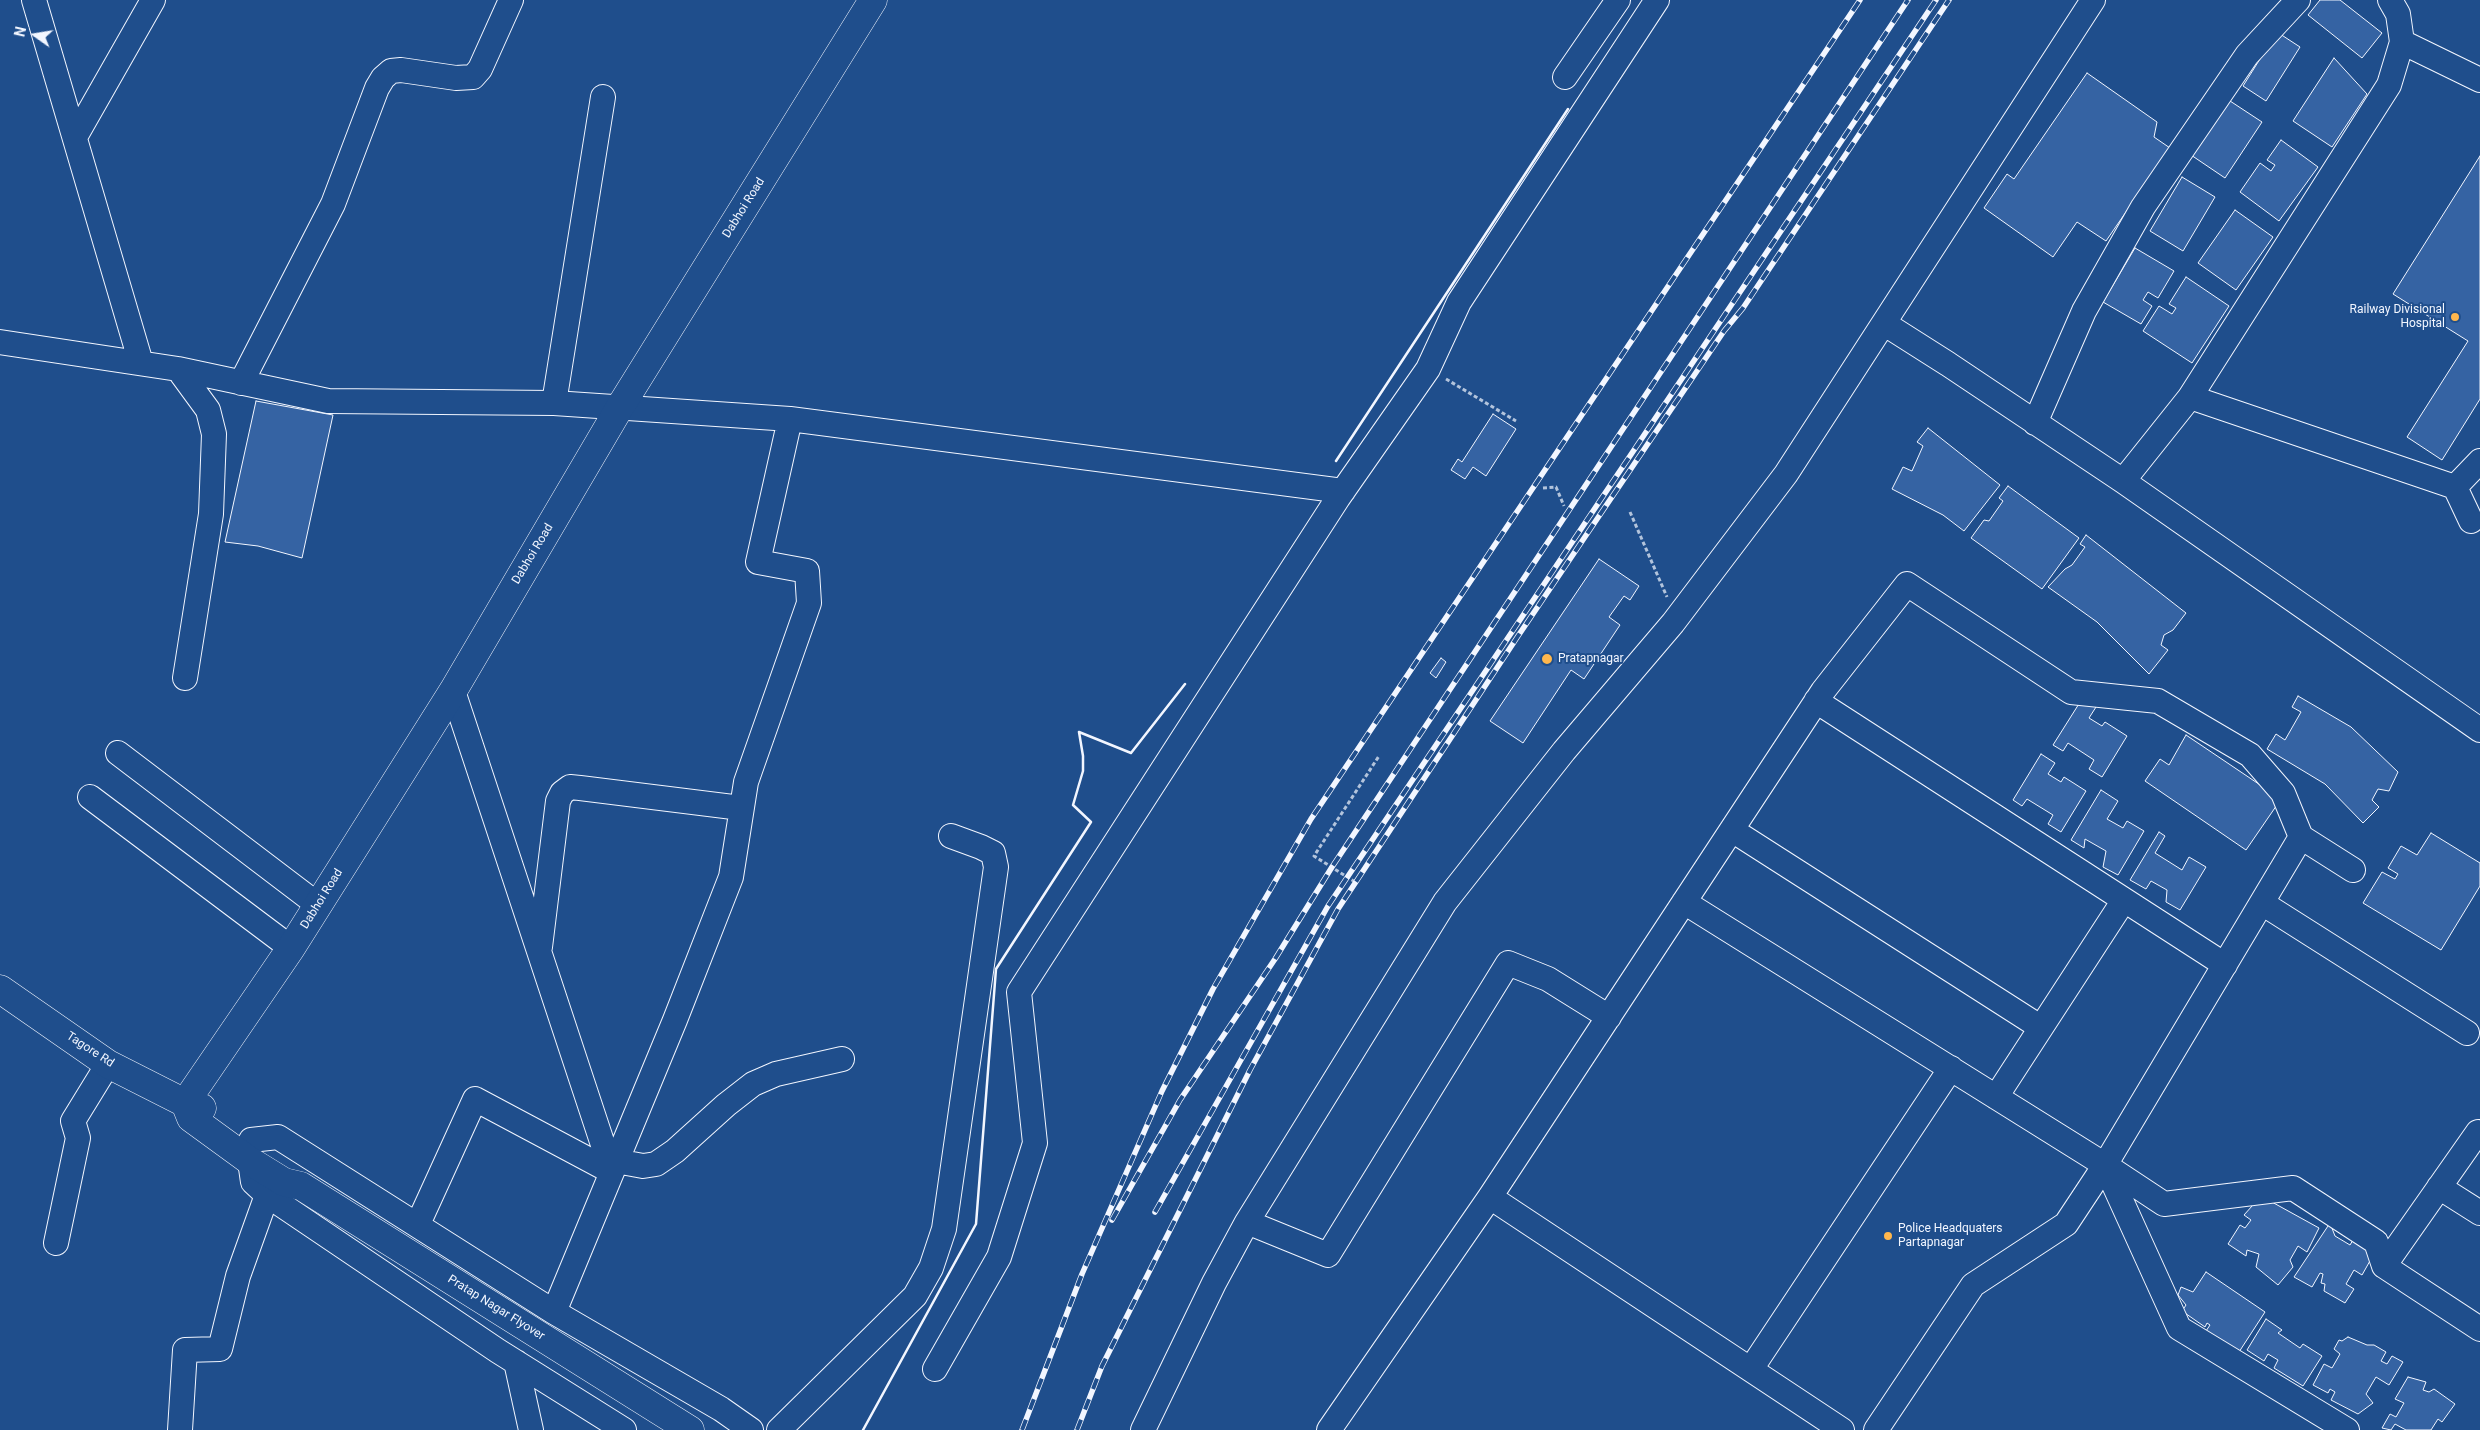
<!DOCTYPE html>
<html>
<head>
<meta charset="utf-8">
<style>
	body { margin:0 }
	#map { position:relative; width:2480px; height:1430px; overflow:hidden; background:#1f4e8c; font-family:Roboto,sans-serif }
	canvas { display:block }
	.north { position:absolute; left:10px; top:10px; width:50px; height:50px; -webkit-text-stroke:4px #1f4e8c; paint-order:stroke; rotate:283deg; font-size:14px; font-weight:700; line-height:20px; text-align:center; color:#f2f6ff }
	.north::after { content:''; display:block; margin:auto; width:18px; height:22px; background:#f2f6ff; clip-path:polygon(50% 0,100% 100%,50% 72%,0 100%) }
</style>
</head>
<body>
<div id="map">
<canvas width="2480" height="1430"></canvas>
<div class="north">N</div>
</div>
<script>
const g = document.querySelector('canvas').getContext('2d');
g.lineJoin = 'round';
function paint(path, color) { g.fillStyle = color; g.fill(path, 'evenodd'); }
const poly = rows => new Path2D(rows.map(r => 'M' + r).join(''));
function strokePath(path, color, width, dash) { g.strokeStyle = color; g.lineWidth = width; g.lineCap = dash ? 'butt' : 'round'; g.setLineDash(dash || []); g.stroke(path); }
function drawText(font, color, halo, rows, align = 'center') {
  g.font = font + ' Roboto,sans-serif'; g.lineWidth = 4; g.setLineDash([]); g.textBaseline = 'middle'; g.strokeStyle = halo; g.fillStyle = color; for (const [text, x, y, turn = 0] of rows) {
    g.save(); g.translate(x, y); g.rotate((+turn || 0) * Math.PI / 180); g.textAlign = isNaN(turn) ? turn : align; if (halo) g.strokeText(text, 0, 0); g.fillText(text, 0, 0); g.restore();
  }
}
const building = poly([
	[2320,0,2340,0,2382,33,2362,58,2308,15,2320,0],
	[2277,32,2300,47,2266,101,2243,86,2277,32],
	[2334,58,2367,94,2332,147,2293,121,2334,58],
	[2087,73,2157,122,2154,137,2170,148,2106,241,2077,222,2053,257,1984,208,2007,174,2014,179,2087,73],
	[2227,99,2262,122,2225,178,2191,155,2227,99],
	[2281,140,2318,167,2279,221,2240,192,2260,163,2271,171,2275,165,2267,160,2281,140],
	[2480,156,2480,399,2442,460,2407,437,2468,341,2393,294,2480,156],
	[2182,177,2215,197,2183,251,2150,231,2182,177],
	[2235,210,2273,237,2236,290,2198,263,2235,210],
	[2135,248,2174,271,2158,298,2148,292,2143,300,2152,306,2141,324,2103,302,2135,248],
	[2186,277,2229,306,2192,363,2143,331,2159,306,2172,314,2176,308,2169,304,2186,277],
	[256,401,333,415,302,558,258,546,225,542,256,401],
	[1493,414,1516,429,1486,476,1473,467,1465,479,1451,470,1458,459,1462,462,1493,414],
	[1928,428,2000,485,1964,531,1943,515,1892,489,1903,467,1912,471,1923,446,1917,442,1928,428],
	[2008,486,2079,538,2042,589,1971,538,1984,520,1989,521,2003,501,1999,498,2008,486],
	[2086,535,2186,613,2173,630,2164,635,2161,645,2168,650,2149,674,2097,622,2048,587,2065,569,2072,565,2085,547,2080,544,2086,535],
	[1599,559,1639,586,1630,600,1624,596,1609,617,1620,625,1584,679,1571,670,1523,743,1490,721,1599,559],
	[1441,658,1446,662,1436,678,1430,673,1441,658],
	[2298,696,2351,727,2398,772,2389,791,2378,789,2372,800,2379,807,2363,823,2325,784,2267,749,2276,734,2285,740,2301,712,2292,707,2298,696],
	[2082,699,2096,707,2089,718,2102,726,2105,722,2127,736,2102,777,2089,769,2094,760,2068,743,2063,751,2053,745,2082,699],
	[2186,735,2281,799,2246,850,2145,781,2160,759,2169,765,2186,735],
	[2041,754,2055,763,2048,774,2061,782,2064,777,2086,791,2061,832,2048,824,2053,815,2027,799,2022,806,2013,800,2041,754],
	[2101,790,2118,801,2107,819,2123,828,2127,821,2144,831,2118,875,2103,867,2106,851,2085,839,2084,848,2071,840,2101,790],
	[2159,832,2165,836,2155,853,2182,870,2189,857,2206,867,2180,910,2166,902,2167,890,2151,881,2146,889,2130,880,2159,832],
	[2431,833,2480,863,2480,886,2441,950,2363,903,2382,872,2395,879,2398,874,2388,868,2401,846,2417,855,2431,833],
	[2261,1196,2319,1228,2307,1252,2298,1246,2290,1260,2293,1267,2278,1285,2256,1267,2259,1254,2247,1250,2246,1256,2228,1244,2240,1225,2245,1228,2251,1220,2244,1215,2261,1196],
	[2330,1223,2335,1236,2350,1245,2353,1240,2375,1252,2362,1275,2354,1270,2346,1284,2354,1289,2345,1303,2324,1291,2325,1284,2321,1283,2323,1274,2320,1273,2312,1287,2294,1277,2330,1223],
	[2206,1272,2265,1312,2239,1352,2206,1331,2210,1325,2207,1323,2205,1327,2182,1311,2186,1305,2178,1295,2181,1287,2193,1292,2206,1272],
	[2266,1319,2282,1330,2278,1333,2300,1348,2303,1344,2322,1356,2303,1386,2274,1368,2278,1360,2268,1354,2264,1361,2247,1350,2266,1319],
	[2348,1337,2367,1345,2374,1345,2386,1352,2381,1361,2387,1364,2392,1356,2403,1362,2389,1385,2376,1377,2366,1394,2373,1403,2358,1414,2331,1400,2335,1392,2330,1389,2328,1393,2313,1385,2324,1364,2332,1368,2340,1354,2334,1349,2339,1340,2342,1341,2348,1337],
	[2408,1377,2426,1382,2423,1390,2429,1392,2434,1389,2455,1404,2442,1422,2438,1419,2431,1430,2406,1430,2395,1424,2391,1430,2382,1428,2390,1414,2396,1417,2404,1403,2395,1399,2408,1377]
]);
const path = poly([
	[1446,379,1516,421],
	[1543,488,1556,487,1564,506],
	[1630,512,1667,597],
	[1355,882,1314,856,1379,756]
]);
const minor = poly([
	[34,0,141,363],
	[2402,42,2480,80],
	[1565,77,1618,0],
	[75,137,153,0],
	[1885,324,1948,364,2123,481,2480,730],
	[0,342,178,369,328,401,554,403,790,419,1343,491],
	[178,369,208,410,214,434,211,514,185,678],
	[241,383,333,204,377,88,383,78,391,71,401,70,456,78,473,77,480,69,511,0],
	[2190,397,2455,487,2471,521],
	[554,403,603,97],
	[2035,423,2084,311,2143,207,2247,55,2298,0],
	[2123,481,2190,397,2389,85,2402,42,2398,14,2390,0],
	[2455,487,2480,461],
	[453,691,612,1172,554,1312],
	[1816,701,2225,965],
	[118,753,318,905],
	[90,797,291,948],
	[1732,830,2040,1027],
	[2301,837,2353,870],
	[1684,902,2105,1165,2179,1328,2347,1430],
	[2262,903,2467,1033],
	[540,947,558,801,562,793,570,787,580,788,741,808],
	[1996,1097,2124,900],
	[251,1140,278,1137,554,1312,721,1409,751,1430],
	[250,1161,253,1182,267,1195,498,1351,624,1430],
	[616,1161,643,1166,656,1164,675,1151,726,1105,753,1084,776,1074,842,1059],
	[2105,1165,2164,1204,2293,1188,2376,1242,2384,1266,2480,1329],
	[2439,1187,2480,1213],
	[1490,1197,1842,1430],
	[1247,1222,1328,1255,1508,963,1548,979,1609,1017],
	[418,1224,475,1099,612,1172,675,1020,731,877,746,782,809,603,807,571,758,562,790,419],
	[56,1243,78,1138,73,1121,108,1064],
	[2384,1266,2478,1132],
	[516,1362,531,1430],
	[935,1369,999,1257,1035,1143,1019,992,1338,498,1428,369,1459,302,1657,0],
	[1751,1369,1951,1068],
	[180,1430,185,1350,220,1349,238,1276,267,1195],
	[779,1430,915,1296,931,1268,944,1229,996,867,993,853,981,847,951,836],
	[1143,1430,1214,1283,1247,1222,1445,902,1564,751,1673,623,1786,474,2093,0],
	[1329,1430,1490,1197,1823,691,1907,584,2071,692,2158,701,2250,755,2283,793,2301,837,2105,1165,2066,1224,1973,1285,1876,1430]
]);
const major = poly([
	[0,989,108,1064,185,1103,202,1108],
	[185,1103,291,948,453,691,620,407,873,0],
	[185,1103,191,1118,250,1161,284,1182,301,1186,690,1430]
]);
const rail = poly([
	[1155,1212,1328,906,1936,0],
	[1112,1220,1180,1100,1275,959,1332,867,1908,0],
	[1022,1430,1082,1274,1162,1091,1213,989,1311,819,1860,0],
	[1077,1430,1102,1366,1250,1070,1338,909,1518,636,1724,331,1743,308,1949,0]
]);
const wall = poly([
	[1336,461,1568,109],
	[863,1430,976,1224,996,969,1091,822,1073,805,1083,771,1083,756,1079,732,1131,753,1185,684]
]);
const markers = [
	[2455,317,5,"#ffb74d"],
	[1547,659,6,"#ffb74d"],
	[1888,1236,5,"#ffb74d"]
];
const streetNames = [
	["Dabhoi Road",744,208,-58],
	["Dabhoi Road",533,554,-59],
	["Dabhoi Road",322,899,-58],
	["Tagore Rd",90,1050,33],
	["Pratap Nagar Flyover",496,1308,32]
];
const poiNames = [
	["Railway Divisional",2445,310,"right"],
	["Hospital",2445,324,"right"],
	["Pratapnagar",1558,659],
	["Police Headquaters",1898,1229],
	["Partapnagar",1898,1243]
];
paint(building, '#3563a3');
strokePath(building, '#f2f6ff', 1);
strokePath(minor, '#f2f6ff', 26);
strokePath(major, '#f2f6ff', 29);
strokePath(path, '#b3c4dc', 3, [4, 2.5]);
strokePath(minor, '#1f4e8c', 24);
strokePath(major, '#1f4e8c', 28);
strokePath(rail, '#f2f6ff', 5.5);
strokePath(rail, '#1f4e8c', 4, [11]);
strokePath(wall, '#f2f6ff', 2.5);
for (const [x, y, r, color] of markers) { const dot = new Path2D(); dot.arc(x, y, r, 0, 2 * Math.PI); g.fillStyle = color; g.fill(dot); strokePath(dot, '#1f4e8c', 2); }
drawText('12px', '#f2f6ff', '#1f4e8c', streetNames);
drawText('12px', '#f2f6ff', '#1f4e8c', poiNames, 'left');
</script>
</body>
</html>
